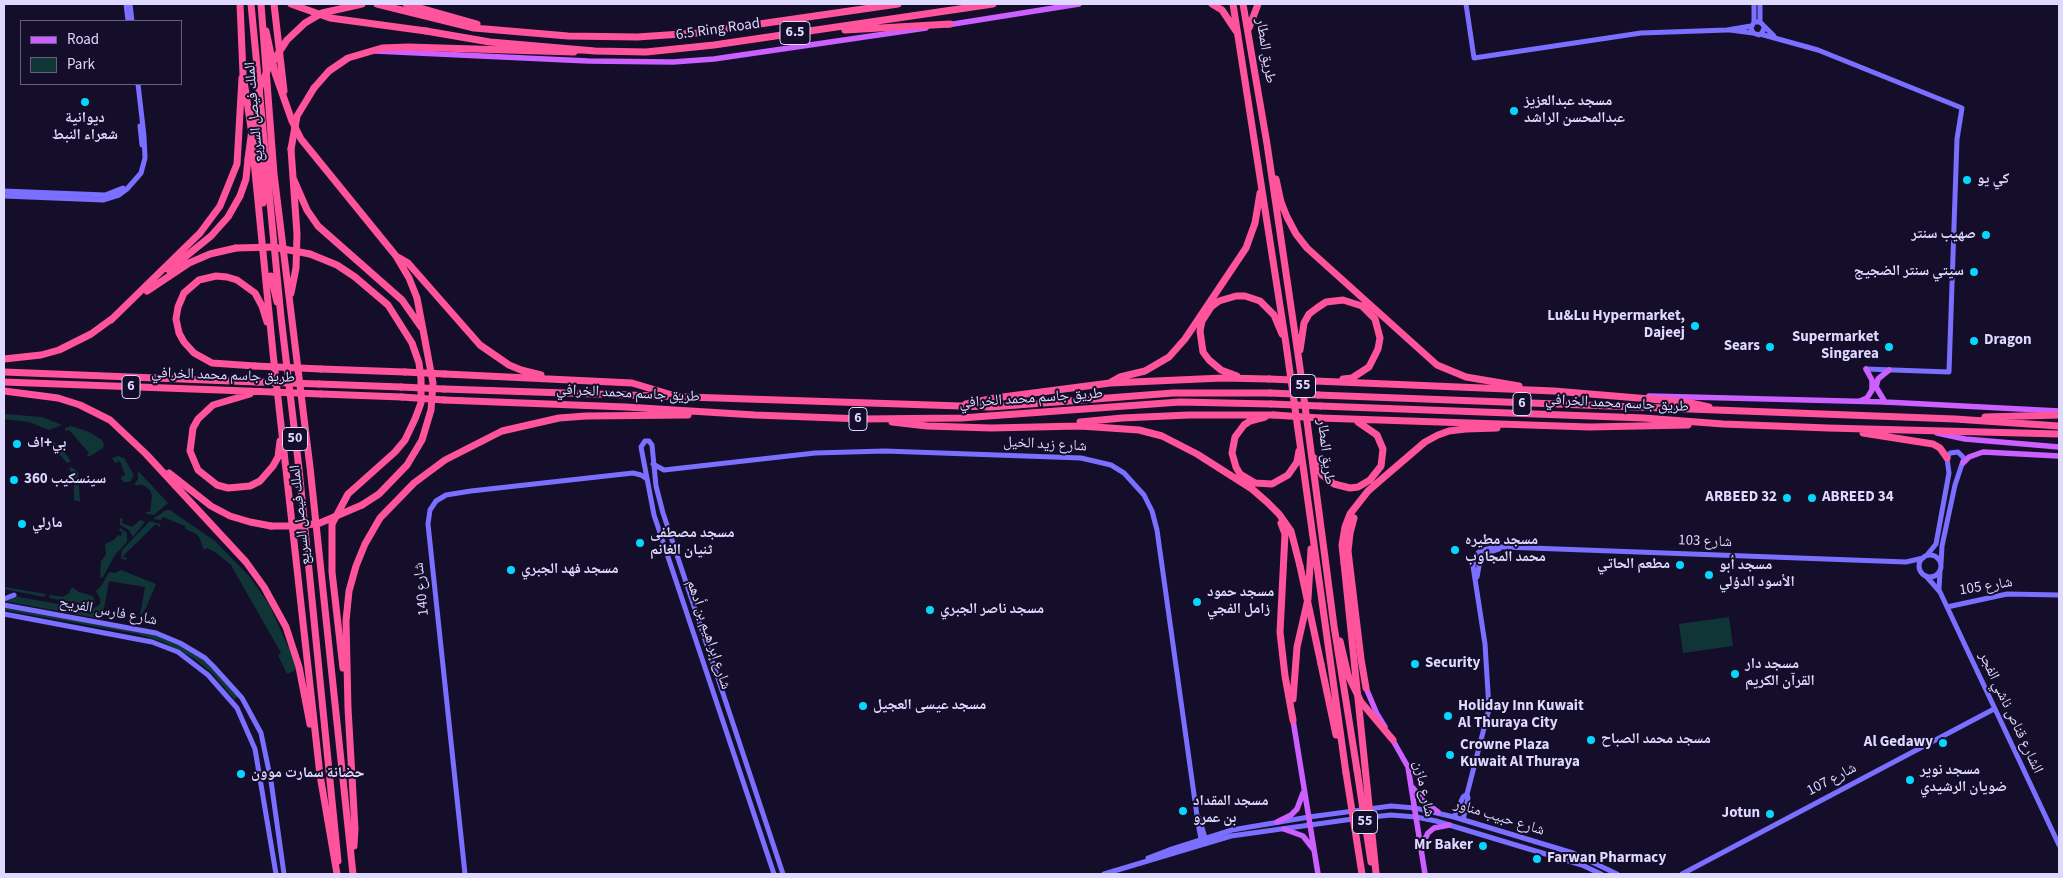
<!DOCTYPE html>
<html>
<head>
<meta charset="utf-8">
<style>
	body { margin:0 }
	#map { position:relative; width:2063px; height:878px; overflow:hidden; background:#150e2b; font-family:"Source Sans 3",sans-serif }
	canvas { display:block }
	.frame { position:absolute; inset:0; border:5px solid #dfd8ff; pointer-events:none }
	.legend { position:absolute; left:20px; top:20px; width:162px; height:65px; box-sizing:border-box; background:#150e2b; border:1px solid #665f80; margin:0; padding:6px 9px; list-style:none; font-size:15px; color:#dfd8ff }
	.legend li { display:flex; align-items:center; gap:10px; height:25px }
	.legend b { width:25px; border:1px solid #665f80 }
</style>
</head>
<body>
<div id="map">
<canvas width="2063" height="878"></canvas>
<div class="frame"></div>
<ul class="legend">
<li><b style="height:6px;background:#cc5fff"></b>Road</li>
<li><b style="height:14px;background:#103536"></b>Park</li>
</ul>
</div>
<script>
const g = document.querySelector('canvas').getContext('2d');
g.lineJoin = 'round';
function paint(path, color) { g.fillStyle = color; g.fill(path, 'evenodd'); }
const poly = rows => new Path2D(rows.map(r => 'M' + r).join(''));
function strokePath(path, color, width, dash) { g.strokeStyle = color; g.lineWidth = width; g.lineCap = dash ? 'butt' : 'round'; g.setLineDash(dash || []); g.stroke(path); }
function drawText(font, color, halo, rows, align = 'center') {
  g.font = font + ' "Source Sans 3","Noto Naskh Arabic",sans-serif'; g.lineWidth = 4; g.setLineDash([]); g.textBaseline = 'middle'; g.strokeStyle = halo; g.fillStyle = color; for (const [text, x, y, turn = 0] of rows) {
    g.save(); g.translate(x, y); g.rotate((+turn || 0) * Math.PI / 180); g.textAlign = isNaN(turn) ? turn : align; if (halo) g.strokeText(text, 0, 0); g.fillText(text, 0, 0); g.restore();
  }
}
const green = poly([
	[5,414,42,417,62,425,49,430,29,422,4,419],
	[71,426,89,432,102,440,104,444,103,448,90,456,87,456,89,453,69,430,65,431,65,428],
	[51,439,62,449,71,461,67,463,48,441],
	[118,456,124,458,134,475,130,482,124,482,121,479,121,477,125,475,120,461,115,463,112,458],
	[69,467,73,468,78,472,80,502,74,500,74,481],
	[138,471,168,503,154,515,146,514,146,512,150,512,152,496,150,490,143,485,134,485,138,479],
	[166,510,170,510,215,541,249,576,269,604,298,669,287,674,278,655,281,653,231,565,215,552,207,548,204,550,199,537,195,533,185,529,185,526,163,517,161,520,153,519],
	[120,518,123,519,122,523,132,527,140,520,145,522,133,537,129,530,120,525],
	[150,521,161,524,159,527,156,524,127,552,123,557,127,558,126,560,121,558,122,550],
	[120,528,127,533,127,542,115,555,103,577,100,578,101,561,106,555,105,544,114,540,118,535,121,536,122,532,119,531],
	[121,570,156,584,146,608,140,616,145,587,109,581,102,619,4,601,13,596,92,610,100,604,100,598,96,591,102,585,109,572,115,573],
	[4,587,46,594,44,597,4,589],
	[72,587,79,592,93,596,95,602,90,605,49,598,50,595,63,597,69,593],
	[4,605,150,633,176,643,198,656,208,664,238,697,234,699,212,673,195,659,163,642,138,634,4,610],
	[1729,617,1733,646,1683,653,1679,624]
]);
const secondary = poly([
	[126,4,128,21],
	[130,4,132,21],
	[1466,4,1474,58,1641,33,1727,30,1751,26],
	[1754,4,1754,22],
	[1760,4,1760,22],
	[1764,28,1762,33,1759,35,1753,33,1751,28,1754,22,1760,22,1774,36],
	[1730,30,1753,33],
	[1760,34,1818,50,1962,108,1957,139,1949,372,1866,369],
	[140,126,142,145],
	[4,191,105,195,123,188],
	[4,196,103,200,119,195,127,189,141,173,145,158,144,136,138,84],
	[653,464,664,470,815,453,885,451,1081,458,1111,465,1124,473,1144,495,1152,511,1157,530,1198,823,1202,844],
	[1927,555,1936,544,1949,473,1947,458,1950,453,1958,452,1964,458,1955,485,1942,546,1941,564],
	'1919 566a11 11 0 1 1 22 0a11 11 0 1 1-22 0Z',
	[1926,576,1940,592,2059,845],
	[1477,577,1480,560,1488,553,1499,549],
	[1939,589,1940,571],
	[4,599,14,595],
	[4,605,156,633,180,643,205,658,213,666,242,698,261,733,271,781,284,874],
	[1947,607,2007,594,2059,595],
	[4,614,152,642,178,652,208,675,237,708,255,749,276,874],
	[1454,817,1463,797,1467,794],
	[1199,818,1206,841],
	[1463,820,1468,798,1467,794,1489,709,1485,644,1473,566,1475,556,1480,551,1495,547,1504,547,1906,562,1923,558],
	[1148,858,1169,850,1232,830,1309,817,1391,806,1415,808,1454,817,1573,853,1617,874],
	[465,874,428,524,430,510,436,501,446,495,471,491,633,473,641,475,647,479],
	[774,874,654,515,641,447,645,441,649,441,652,445,656,486,663,513,783,874],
	[1104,874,1231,836,1353,819,1391,815,1416,817,1436,821,1582,865,1601,874],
	[1682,874,1994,709]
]);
const primary = poly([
	[947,25,1079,4],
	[375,51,588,61,673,62,714,59,926,28],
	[1649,396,1885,402,2059,411],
	[1860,401,1867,398,1872,390,1872,380,1866,369],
	[1885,402,1876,387,1878,379,1889,370],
	[1937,433,1965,439,2059,447],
	[1963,463,1969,457,1983,452,2059,456],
	[1366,688,1377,714,1385,727],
	[1293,720,1318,874],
	[1391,737,1408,767,1425,874],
	[1413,788,1422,800,1438,812],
	[1277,822,1291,815,1297,809,1303,793],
	[1284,829,1303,836,1314,850],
	[1422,845,1428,833,1434,828,1449,825]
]);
const highway = poly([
	[240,4,243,74,251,128],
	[251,4,281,317,299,469,338,861],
	[261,4,274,174,310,467,353,874],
	[274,4,284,91],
	[377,4,474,28,568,36,637,37,697,33,898,4],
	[406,4,477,24],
	[1212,4,1222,10,1236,31],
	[1233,4,1286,344,1346,773],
	[1243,4,1267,144,1300,368,1334,626,1357,770],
	[1249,28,1258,4],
	[845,30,950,24],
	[266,31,275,73,292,121,301,139,396,256,409,278,417,298,433,383,431,410,422,440,407,465,379,494,362,505],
	[426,31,490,42,595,51,646,52,714,45,993,4],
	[314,88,329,71,348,58,382,48,408,47,574,52],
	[256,111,263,203],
	[252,141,273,353,320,775,337,874],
	[291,149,297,234,296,268,291,293],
	[293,178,307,210,318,226,402,300,421,327],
	[1276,179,1281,202,1287,217,1296,234,1307,248,1437,365,1466,377,1519,386],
	[310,254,337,265,355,277,388,305,412,343,419,363,421,379,421,403,415,419,405,440,395,452,348,494,332,524,332,572,343,668],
	[396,256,408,263,480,345,509,365,521,370,541,375],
	[169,270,211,236,228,217,240,196,246,179,248,159],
	[271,276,277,302],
	[147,291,189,263,210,254,236,248],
	[111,320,200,233,220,206,237,164,242,78],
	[1300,350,1304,323,1309,314,1317,308,1326,302,1343,300,1362,306,1375,319,1380,338,1378,349,1369,367,1352,378,1343,379],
	[4,359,41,355,59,350,91,334,113,318],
	[255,366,212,363,194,353,184,342,179,333,176,319,178,307,184,293,199,280,216,276,227,277,237,280,255,293,262,306,267,322],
	[321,369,405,372],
	[4,372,257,382],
	[445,374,632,383,672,395],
	[1237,376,1221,370,1209,360,1203,352,1200,331,1202,321,1211,307,1219,301,1236,296,1245,296,1260,301,1274,315,1282,334],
	[1315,381,1554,391,1686,402,1709,407],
	[4,382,273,392],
	[1111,382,1120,377,1145,371,1169,357,1185,339,1246,248,1255,223,1260,193],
	[319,384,401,387],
	[444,389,991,407,1173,393,1270,393],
	[4,391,58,398,80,405,110,420,146,454,246,562,264,587,286,627,299,667,310,724],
	[250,394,213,405,198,419,193,428,190,451,198,470,217,485,228,488,250,486,260,481,273,466,278,457,280,441],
	[321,394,402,397],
	[1318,395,1955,419,2059,426],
	[444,400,626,407,755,415,863,419,961,418,1180,402,1271,404],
	[966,404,995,398,1110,383,1223,378,1269,379],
	[1320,406,1644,418,1723,424,1828,428,2059,434],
	[1265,417,1250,421,1244,425,1235,437,1232,453,1236,467,1240,474,1255,483,1272,484,1288,475,1297,462,1299,451],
	[1985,417,2059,415],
	[1320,418,1589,427,1688,425],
	[892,422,927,426,991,428,1080,426,1139,430,1162,436,1197,454,1252,489,1267,502,1279,514,1291,531,1300,566],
	[1080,422,1122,418,1189,415,1274,415],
	[1863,433,1933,444,1940,448,1947,458],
	[1314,458,1322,475,1334,484,1350,488,1358,487,1370,480,1381,466,1383,449,1377,435,1358,422],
	[169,473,211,506,230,516,250,522,271,526],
	[1354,518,1350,533,1348,551,1361,659,1366,688],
	[1281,523,1285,534,1280,632,1285,676,1293,720],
	[1344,563,1342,545,1345,527,1350,514,1368,491,1383,478,1425,442,1438,435,1449,431,1466,429,1497,428],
	[1340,641,1348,675,1361,702,1393,740],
	[1321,664,1336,735],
	[1293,699,1297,647,1308,599,1311,549],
	[354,846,355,829,348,708,346,621,349,591,356,566,365,544,380,518,414,483,445,460,502,431,559,418,586,416,688,415]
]);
const highwayBridge = poly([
	[291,4,330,18,426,31],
	[291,149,297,116,314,88],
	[248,159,253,122,260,87,268,69,287,40,305,23,322,13,362,4],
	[236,248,273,247,310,254],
	[255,366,321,369],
	[405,372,445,374],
	[1269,379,1315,381],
	[257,382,319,384],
	[401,387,444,389],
	[273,392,321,394],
	[1270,393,1318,395],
	[402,397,444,400],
	[1271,404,1320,406],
	[1274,415,1320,418],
	[271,526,299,526,320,523,362,505],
	[1344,563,1376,873],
	[1300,566,1321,664],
	[1357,770,1371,862],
	[1346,773,1362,874]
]);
const markers = [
	[85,102,5,"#04d8ff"],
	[1514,111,5,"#04d8ff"],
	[1967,180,5,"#04d8ff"],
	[1986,235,5,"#04d8ff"],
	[1974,272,5,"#04d8ff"],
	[1695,326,5,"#04d8ff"],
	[1974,341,5,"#04d8ff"],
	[1770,347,5,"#04d8ff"],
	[1889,347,5,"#04d8ff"],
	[17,444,5,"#04d8ff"],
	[14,480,5,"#04d8ff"],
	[1787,498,5,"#04d8ff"],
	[1812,498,5,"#04d8ff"],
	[22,524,5,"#04d8ff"],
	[640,543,5,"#04d8ff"],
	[1455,550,5,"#04d8ff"],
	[1680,565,5,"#04d8ff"],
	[511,570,5,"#04d8ff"],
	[1709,575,5,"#04d8ff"],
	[1197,602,5,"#04d8ff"],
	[930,610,5,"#04d8ff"],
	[1415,664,5,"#04d8ff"],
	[1735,674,5,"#04d8ff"],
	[863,706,5,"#04d8ff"],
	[1448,716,5,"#04d8ff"],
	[1591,740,5,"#04d8ff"],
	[1943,743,5,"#04d8ff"],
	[1450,755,5,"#04d8ff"],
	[241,774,5,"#04d8ff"],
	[1910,780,5,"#04d8ff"],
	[1183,811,5,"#04d8ff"],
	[1770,814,5,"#04d8ff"],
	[1483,846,5,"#04d8ff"],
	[1537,859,5,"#04d8ff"]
];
const shields = [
	[795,33,30],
	[1303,386,25],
	[131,387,18],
	[1522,404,18],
	[858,419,18],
	[295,439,25],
	[1365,822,25]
];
const shieldNames = [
	["6.5",795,33],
	["55",1303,386],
	["6",131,387],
	["6",1522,404],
	["6",858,419],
	["50",295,439],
	["55",1365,822]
];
const streetNames = [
	["6.5 Ring Road",718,30,-8],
	["طريق المطار",1265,51,81],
	["الملك فيصل السريع",255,112,-95],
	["طريق جاسم محمد الخرافي",223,376,2],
	["طريق جاسم محمد الخرافي",628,394,3],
	["طريق جاسم محمد الخرافي",1031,399,-4],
	["طريق جاسم محمد الخرافي",1617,404,3],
	["شارع زيد الخيل",1045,445,3],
	["طريق المطار",1325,452,83],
	["الملك فيصل السريع",301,515,-96],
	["شارع 103",1705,542,2],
	["شارع 105",1986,587,-9],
	["شارع 140",422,589,-96],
	["شارع فارس الفريح",108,612,11],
	["شارع إبراهيم بن أدهم",708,635,72],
	["الشارع قناص ناشي الفجر",2010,713,65],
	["شارع 107",1832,780,-28],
	["شارع مازن",1423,789,78],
	["شارع حبيب مناور",1499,818,17]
];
const poiNames = [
	["مسجد عبدالعزيز",1524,102],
	["عبدالمحسن الراشد",1524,119],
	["ديوانية",85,119,"center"],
	["شعراء النبط",85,136,"center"],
	["كي يو",1977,180],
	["صهيب سنتر",1976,235,"right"],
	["سيتي سنتر الضجيج",1964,272,"right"],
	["Lu&Lu Hypermarket,",1685,317,"right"],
	["Dajeej",1685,334,"right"],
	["Supermarket",1879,338,"right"],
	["Singarea",1879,355,"right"],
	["Dragon",1984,341],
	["Sears",1760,347,"right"],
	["بي+اف",27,444],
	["سينسكيب 360",24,480],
	["ARBEED 32",1777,498,"right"],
	["ABREED 34",1822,498],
	["مارلي",32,524],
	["مسجد مصطفى",650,534],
	["ثنيان الغانم",650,551],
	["مسجد مطيره",1465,541],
	["محمد المجاوب",1465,558],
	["مطعم الحاتي",1670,565,"right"],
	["مسجد أبو",1719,566],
	["الأسود الدؤلي",1719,583],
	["مسجد فهد الجبري",521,570],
	["مسجد حمود",1207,593],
	["زامل الفجي",1207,610],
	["مسجد ناصر الجبري",940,610],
	["Security",1425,664],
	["مسجد دار",1745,665],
	["القرآن الكريم",1745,682],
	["مسجد عيسى العجيل",873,706],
	["Holiday Inn Kuwait",1458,707],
	["Al Thuraya City",1458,724],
	["مسجد محمد الصباح",1601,740],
	["Al Gedawy",1933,743,"right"],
	["Crowne Plaza",1460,746],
	["Kuwait Al Thuraya",1460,763],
	["مسجد نوير",1920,771],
	["ضويان الرشيدي",1920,788],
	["حضانة سمارت موون",251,774],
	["مسجد المقداد",1193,802],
	["بن عمرو",1193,819],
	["Jotun",1760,814,"right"],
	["Mr Baker",1473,846,"right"],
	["Farwan Pharmacy",1547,859]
];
paint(green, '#103536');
strokePath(secondary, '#7b6fff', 5);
strokePath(primary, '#cc5fff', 5.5);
strokePath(highway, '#ff539c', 7);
strokePath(highwayBridge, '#ff539c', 7);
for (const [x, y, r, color] of markers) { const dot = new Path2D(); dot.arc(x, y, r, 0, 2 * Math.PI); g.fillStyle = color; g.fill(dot); strokePath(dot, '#150e2b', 2); }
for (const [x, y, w] of shields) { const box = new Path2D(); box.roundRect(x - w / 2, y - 11.5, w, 23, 4); g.fillStyle = '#150e2b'; g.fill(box); strokePath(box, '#dfd8ff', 1); }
drawText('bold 14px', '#dfd8ff', null, shieldNames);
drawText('15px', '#dfd8ff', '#150e2b', streetNames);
drawText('bold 15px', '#dfd8ff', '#150e2b', poiNames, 'left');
</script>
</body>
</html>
